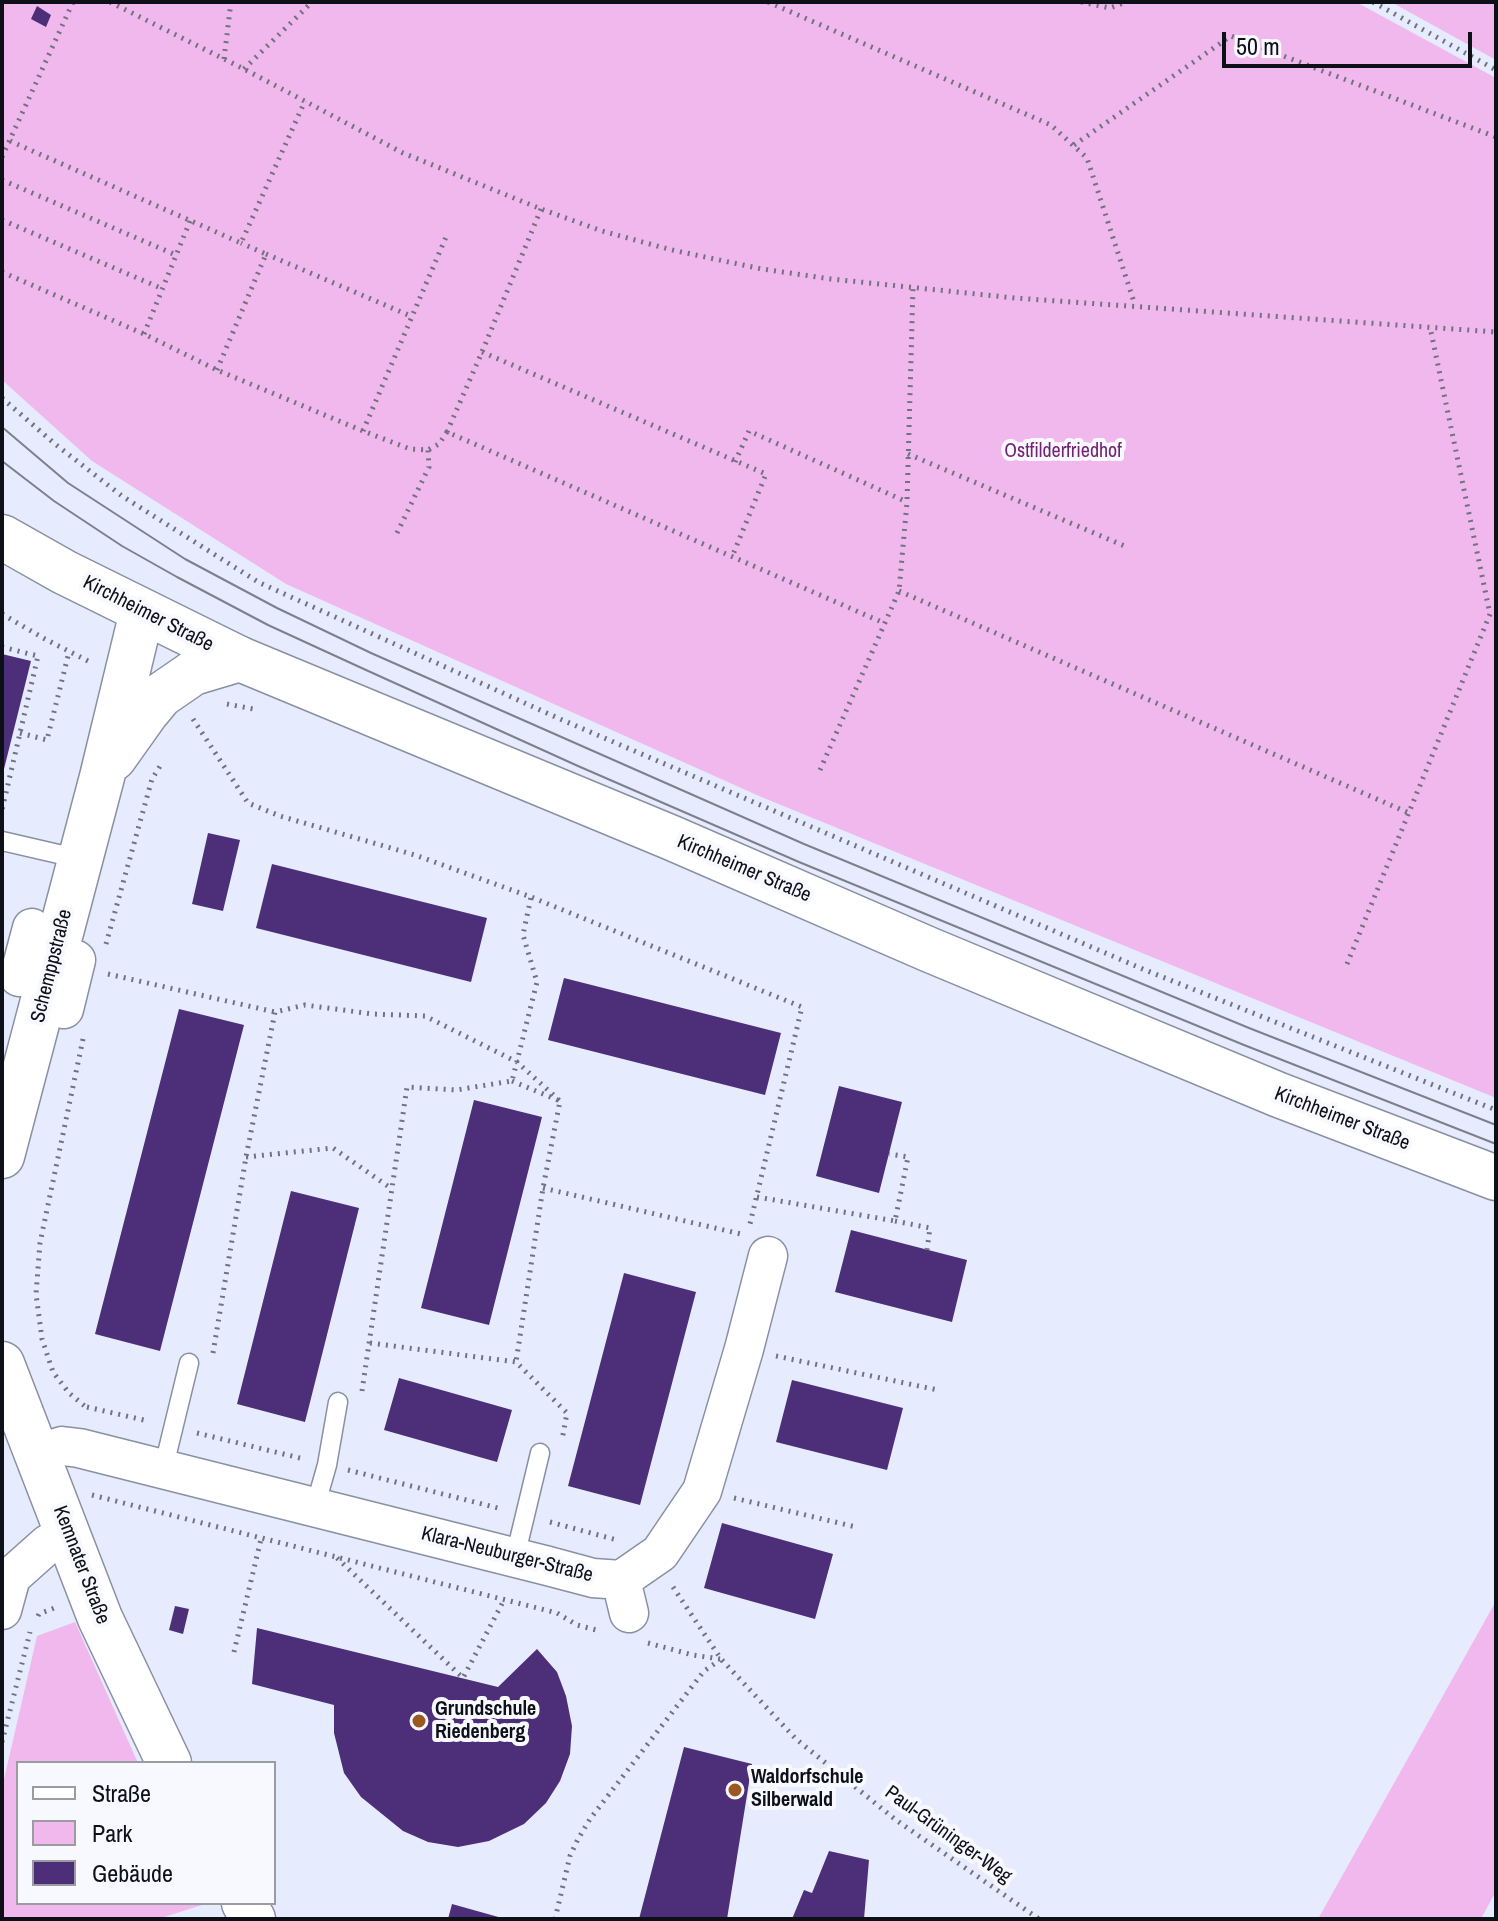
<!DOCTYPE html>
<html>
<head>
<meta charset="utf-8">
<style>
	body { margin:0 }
	#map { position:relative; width:1498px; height:1921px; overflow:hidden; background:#e6ecfd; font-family:"Archivo Narrow",sans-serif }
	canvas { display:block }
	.frame { position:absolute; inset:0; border:4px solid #0e1017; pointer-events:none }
	.legend { position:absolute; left:16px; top:1761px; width:260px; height:144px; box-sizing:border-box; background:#f8f9fe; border:2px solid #9a9ca2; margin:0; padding:10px 14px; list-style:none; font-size:24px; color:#0e1017 }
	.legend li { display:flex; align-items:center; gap:16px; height:40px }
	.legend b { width:40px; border:2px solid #9a9ca2 }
	.scale { position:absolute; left:1222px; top:32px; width:250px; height:36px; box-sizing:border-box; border:4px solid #0e1017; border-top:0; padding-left:10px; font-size:24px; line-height:28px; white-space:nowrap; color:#0e1017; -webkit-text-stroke:6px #f8f9fe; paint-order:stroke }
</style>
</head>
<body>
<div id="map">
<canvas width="1498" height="1921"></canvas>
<div class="frame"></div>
<ul class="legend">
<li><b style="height:10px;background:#fff"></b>Straße</li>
<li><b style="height:22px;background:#f1b8ee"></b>Park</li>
<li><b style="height:22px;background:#4c2f78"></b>Gebäude</li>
</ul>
<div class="scale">50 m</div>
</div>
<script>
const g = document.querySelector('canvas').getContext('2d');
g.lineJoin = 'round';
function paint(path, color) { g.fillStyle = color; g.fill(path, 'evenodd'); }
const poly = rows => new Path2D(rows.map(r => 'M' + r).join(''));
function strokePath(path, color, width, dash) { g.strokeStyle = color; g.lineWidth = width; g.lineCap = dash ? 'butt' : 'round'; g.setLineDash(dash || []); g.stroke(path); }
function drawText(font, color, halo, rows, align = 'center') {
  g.font = font + ' "Archivo Narrow",sans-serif'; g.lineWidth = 8; g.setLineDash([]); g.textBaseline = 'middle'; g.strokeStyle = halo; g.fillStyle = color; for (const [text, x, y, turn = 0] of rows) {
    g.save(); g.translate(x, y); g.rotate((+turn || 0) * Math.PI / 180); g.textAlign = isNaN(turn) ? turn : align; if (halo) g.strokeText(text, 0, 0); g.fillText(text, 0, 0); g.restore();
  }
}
const green = poly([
	[2,2,1356,2,1496,78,1496,1098,759,796,286,584,92,461,2,380],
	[1391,2,1496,2,1496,60],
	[1496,1601,1496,1891,1481,1919,1318,1919],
	[75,1622,138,1763,18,1763,18,1903,201,1903,202,1905,158,1919,2,1919,2,1788,37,1636]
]);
const building = poly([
	[37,6,51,15,46,27,31,19],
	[2,654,31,661,3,773,2,773],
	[208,833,240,840,223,911,192,904],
	[272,864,487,918,471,982,256,928],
	[564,978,781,1033,765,1095,548,1040],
	[179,1009,244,1025,160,1351,95,1334],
	[839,1086,902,1102,879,1193,816,1176],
	[474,1100,542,1117,489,1325,421,1308],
	[291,1191,359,1208,305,1422,237,1404],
	[851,1230,967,1260,952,1322,835,1292],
	[624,1273,696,1292,640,1505,568,1486],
	[399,1378,512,1410,497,1462,384,1430],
	[792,1380,903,1408,887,1470,776,1442],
	[722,1523,833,1554,815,1619,704,1588],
	[175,1606,189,1609,183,1634,169,1630],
	[257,1628,498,1687,537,1649,557,1672,566,1696,572,1726,570,1754,560,1781,546,1803,524,1824,489,1841,458,1847,428,1842,403,1831,361,1797,344,1773,334,1733,334,1705,252,1684],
	[684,1747,752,1764,727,1919,639,1919],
	[829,1851,869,1860,864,1919,792,1919,804,1890,812,1893],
	[452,1904,502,1918,502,1919,448,1919]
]);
const path = poly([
	[110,2,244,69,403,153,541,209,602,231,672,250,762,269,831,279,1015,298,1496,332],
	[768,2,1051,125,1087,158,1135,305],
	[1081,2,1110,8,1126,2],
	[1373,2,1496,70],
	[224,59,231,2],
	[244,69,312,2],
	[10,141,241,243,305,101],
	[1074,145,1231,36,1496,137],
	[2,157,73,2],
	[2,180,176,255],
	[2,220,163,289],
	[266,254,413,317],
	[2,272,144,334,217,370,363,431,410,449,428,450,439,444,447,432,884,623],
	[144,334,190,221],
	[482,352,766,474,732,557],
	[217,370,266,254,241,243],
	[2,398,55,444,122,496,258,582,560,719,1145,970,1496,1110],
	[363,431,446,237],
	[447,432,482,352,541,209],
	[908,454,1127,547],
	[735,462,749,431,907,502],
	[397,533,429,467,428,450],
	[899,591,1409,813],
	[2,614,45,639,90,662],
	[2,647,38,656,2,810],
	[227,704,253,709],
	[193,719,248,803,280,816,415,855,531,897,802,1007,749,1228],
	[20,733,47,740,69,652],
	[820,770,899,591,907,502,913,287],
	[106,944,152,779,162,763],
	[1347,964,1490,614,1430,327],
	[108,974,275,1012],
	[83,1039,40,1243,36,1294,42,1339,53,1372,69,1393,87,1408],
	[512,1081,560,1101,543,1188,516,1362],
	[246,1157,333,1148,392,1189],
	[543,1188,741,1234],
	[757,1197,895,1221,908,1157,889,1154],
	[895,1221,930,1228,927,1250],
	[370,1343,516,1362,567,1413,562,1440],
	[213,1353,246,1157,275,1012,305,1005,373,1014,425,1016,517,1062,560,1101],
	[776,1356,938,1390],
	[362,1391,407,1087,456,1090,512,1081,537,982,523,935,531,897],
	[87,1407,148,1421],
	[197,1433,304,1459],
	[348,1470,502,1509],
	[92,1495,557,1613,577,1625,600,1631],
	[734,1498,856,1527],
	[550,1522,617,1540],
	[337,1558,463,1678,504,1600],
	[673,1587,721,1659,796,1739,896,1820,1039,1919],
	[38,1616,39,1614,57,1607],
	[648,1643,693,1655,720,1659],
	[234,1652,261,1539],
	[2,1742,30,1632],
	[555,1919,570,1856,578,1839,590,1819,704,1671,720,1660]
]);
const service = poly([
	[2,841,80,859],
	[163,1470,189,1363],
	[315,1507,327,1465,338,1402],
	[515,1557,540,1453]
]);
const minor = poly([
	[19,977,32,928],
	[64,1009,76,960],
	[37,1454,62,1446,79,1448,548,1566,593,1578,621,1580,660,1553,702,1491,744,1349,768,1256],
	[621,1580,629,1613],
	[2,1610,11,1577,48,1544,69,1532]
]);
const tertiary = poly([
	[114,758,146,713,161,695,193,673,240,659],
	[2,1156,102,777,142,612],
	[2,1364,100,1618,169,1763],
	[244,1903,253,1919]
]);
const secondary = poly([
	[2,537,64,572,240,659,672,838,930,950,1279,1095,1496,1178]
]);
const tram = poly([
	[2,427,68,483,185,559,277,608,371,653,804,844,1249,1028,1496,1125],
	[2,461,54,501,122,546,177,577,268,625,366,670,578,766,799,862,1244,1045,1496,1144]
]);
const markers = [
	[419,1721,8,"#9a5824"],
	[735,1790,8,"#9a5824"]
];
const parkNames = [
	["Ostfilderfriedhof",1063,452]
];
const streetNames = [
	["Kirchheimer Straße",148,614,27],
	["Kirchheimer Straße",744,869,23],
	["Schemppstraße",52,966,-76],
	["Kirchheimer Straße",1342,1119,21],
	["Klara-Neuburger-Straße",507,1555,14],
	["Kemnater Straße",81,1565,69],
	["Paul-Grüninger-Weg",948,1835,36]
];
const poiNames = [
	["Grundschule",435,1710],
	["Riedenberg",435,1733],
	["Waldorfschule",751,1778],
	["Silberwald",751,1801]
];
paint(green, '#f1b8ee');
paint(building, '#4c2f78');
strokePath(service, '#8990a3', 21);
strokePath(minor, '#8990a3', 41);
strokePath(tertiary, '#8990a3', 47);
strokePath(secondary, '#8990a3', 47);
strokePath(path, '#70737f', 5, [2, 6]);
strokePath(service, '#fff', 18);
strokePath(minor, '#fff', 38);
strokePath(tertiary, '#fff', 44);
strokePath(secondary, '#fff', 44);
strokePath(tram, '#7c808c', 2);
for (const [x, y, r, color] of markers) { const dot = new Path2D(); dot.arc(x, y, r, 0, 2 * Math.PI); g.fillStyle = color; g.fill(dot); strokePath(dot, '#f8f9fe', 3); }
drawText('20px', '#732172', '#f8f9fe', parkNames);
drawText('20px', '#0e1017', '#f8f9fe', streetNames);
drawText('bold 20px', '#0e1017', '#f8f9fe', poiNames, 'left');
</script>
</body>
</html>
